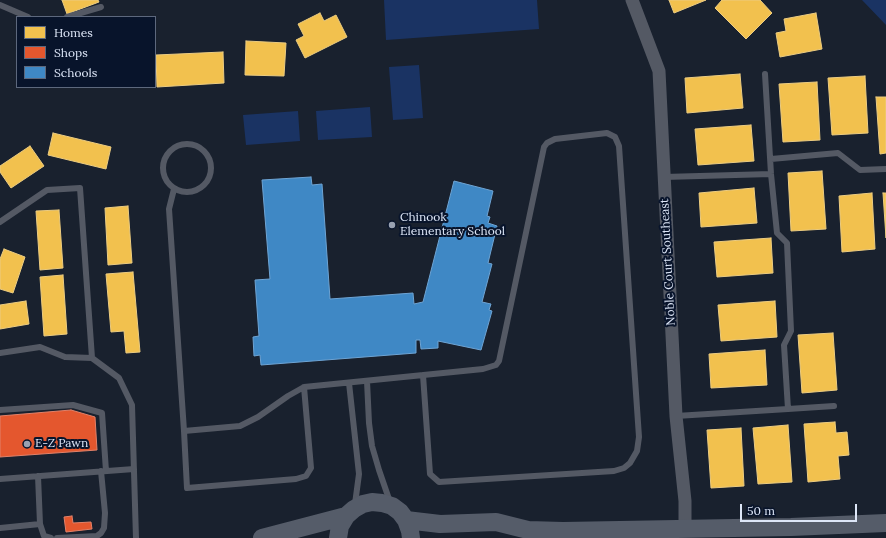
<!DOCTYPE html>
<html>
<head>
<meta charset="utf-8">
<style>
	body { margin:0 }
	#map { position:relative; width:886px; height:538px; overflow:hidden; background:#19212e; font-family:Lora,serif }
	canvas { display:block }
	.legend { position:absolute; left:16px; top:16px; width:140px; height:72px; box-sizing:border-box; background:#08142b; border:1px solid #5d687d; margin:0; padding:5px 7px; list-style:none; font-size:12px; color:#dde6f7 }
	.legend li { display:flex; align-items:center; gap:8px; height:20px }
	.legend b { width:20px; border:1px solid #5d687d }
	.scale { position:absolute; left:740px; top:504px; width:117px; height:18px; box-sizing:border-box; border:2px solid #dde6f7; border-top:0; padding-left:5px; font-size:12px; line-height:14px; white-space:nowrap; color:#dde6f7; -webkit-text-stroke:3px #08142b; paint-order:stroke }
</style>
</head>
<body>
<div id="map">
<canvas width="886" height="538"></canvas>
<ul class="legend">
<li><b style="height:11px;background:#f2c14e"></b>Homes</li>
<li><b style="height:11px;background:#e4572e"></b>Shops</li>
<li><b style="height:11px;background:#3f88c5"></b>Schools</li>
</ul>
<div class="scale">50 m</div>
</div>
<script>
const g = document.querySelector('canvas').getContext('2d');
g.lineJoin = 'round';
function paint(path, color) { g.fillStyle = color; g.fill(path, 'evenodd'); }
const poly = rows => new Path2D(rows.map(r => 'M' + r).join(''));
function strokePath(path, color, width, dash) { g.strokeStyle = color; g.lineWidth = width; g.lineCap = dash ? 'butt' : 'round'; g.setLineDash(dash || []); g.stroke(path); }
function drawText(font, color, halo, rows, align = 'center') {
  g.font = font + ' Lora,serif'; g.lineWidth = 4; g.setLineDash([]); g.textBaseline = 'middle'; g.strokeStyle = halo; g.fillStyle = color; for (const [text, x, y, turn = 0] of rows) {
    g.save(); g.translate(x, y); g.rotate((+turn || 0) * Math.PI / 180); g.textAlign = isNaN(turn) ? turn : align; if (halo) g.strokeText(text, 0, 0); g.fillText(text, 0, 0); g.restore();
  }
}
const green = poly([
	[384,0,537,0,539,29,386,40],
	[862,0,886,0,886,25],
	[419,65,423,118,393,120,389,67],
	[370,107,372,137,318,140,316,111],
	[298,111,300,141,246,145,243,115]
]);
const homes = poly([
	[62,0,98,0,99,2,67,14,62,0],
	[669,0,706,0,674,13,669,0],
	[722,0,760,0,772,13,746,39,715,8,722,0],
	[320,13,324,21,336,15,347,37,305,58,296,40,304,36,298,24,320,13],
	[816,13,822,49,780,57,776,33,786,31,784,19,816,13],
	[246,41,286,43,284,76,245,75,246,41],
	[223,52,224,83,157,87,156,55,223,52],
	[740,74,743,108,687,113,685,78,740,74],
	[865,76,868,133,832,135,828,78,865,76],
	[817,82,820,140,783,142,779,84,817,82],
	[876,97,886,97,886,153,880,154,876,97],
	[751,125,754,161,698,165,695,129,751,125],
	[53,133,111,147,106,169,48,155,53,133],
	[30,146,44,166,11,188,0,172,0,166,30,146],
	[822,171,826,229,791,231,788,173,822,171],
	[754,188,757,223,701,227,699,193,754,188],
	[872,193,875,249,842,252,839,196,872,193],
	[883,193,886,193,886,238,883,193],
	[128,206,132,263,108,265,105,208,128,206],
	[59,210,63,268,40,270,36,211,59,210],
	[771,238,773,273,717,277,714,242,771,238],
	[4,249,25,257,13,293,0,289,0,259,4,249],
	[133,272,140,352,126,353,124,331,111,332,106,274,133,272],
	[63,275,67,334,44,336,40,277,63,275],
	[26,301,29,324,0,329,0,305,26,301],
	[775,301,777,337,721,341,718,305,775,301],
	[833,333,837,390,802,393,798,335,833,333],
	[765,350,767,385,711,388,709,354,765,350],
	[835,422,836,433,847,432,849,455,838,456,840,479,808,482,804,424,835,422],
	[788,425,792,482,758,484,753,428,788,425],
	[741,428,744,486,711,488,707,430,741,428]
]);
const shops = poly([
	[71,410,95,417,97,450,0,457,0,416,71,410],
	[72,516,73,523,91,522,92,529,66,532,64,517,72,516]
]);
const schools = poly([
	[311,177,312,185,322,184,330,299,413,293,414,304,423,302,454,181,493,191,487,216,490,217,488,223,497,226,488,263,492,264,482,302,491,304,489,310,492,311,481,350,438,341,438,348,421,349,420,340,416,340,416,353,261,365,260,355,254,356,253,337,259,336,255,280,270,279,262,180,311,177]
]);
const service = poly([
	[0,5,28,17],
	[67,17,101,7],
	[765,74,771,174,777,233,787,243,791,331,784,345,788,409,834,406],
	'163 168a24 24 0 1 1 48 0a24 24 0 1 1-48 0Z',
	[771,159,838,153,860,170,886,169],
	[664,177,771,174],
	[174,189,169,209,184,431,187,488,296,479,306,476,311,468,304,387],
	[0,222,47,190,80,188,92,358,119,378,132,405,136,538],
	[0,353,40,347,65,357,92,358],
	[367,381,369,423,372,446,379,470,390,502],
	[349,383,359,474,355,504],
	[0,410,73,405,102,413,106,471],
	[676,416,788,409],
	[184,431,240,426,258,417,288,396,304,387,483,369,496,365,499,361,544,147,547,143,555,139,607,133,615,137,619,146,639,437,637,451,630,463,624,468,614,471,439,482,430,474,423,375],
	[0,479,134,469],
	[40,524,44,536,51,538],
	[0,528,40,524,38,476],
	[57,538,97,536,101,533,104,528,105,513,101,471]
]);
const minor = poly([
	[632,0,659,71,676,416,685,501,685,528]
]);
const secondary = poly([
	[406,520,440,524,496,522,528,530,563,531,791,527,886,523],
	[262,538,346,516],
	[338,538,340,526,346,516,354,509,363,504,372,502,382,503,392,506,400,512,406,520,410,531,411,538]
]);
const markers = [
	[392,225,4,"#98a1b1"],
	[27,444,4,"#98a1b1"]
];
const poiNames = [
	["Chinook",400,218],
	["Elementary School",400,232],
	["E-Z Pawn",35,444]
];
const streetNames = [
	["Noble Court Southeast",668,262,-93]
];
paint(green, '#1a3363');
paint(homes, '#f2c14e');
strokePath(homes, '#eccc81', 1);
paint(shops, '#e4572e');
strokePath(shops, '#e2826a', 1);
paint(schools, '#3f88c5');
strokePath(schools, '#6ea4d4', 1);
strokePath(service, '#545964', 6);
strokePath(minor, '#545964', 13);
strokePath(secondary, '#555c69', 18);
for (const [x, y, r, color] of markers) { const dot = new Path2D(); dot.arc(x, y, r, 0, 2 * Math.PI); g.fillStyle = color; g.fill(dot); strokePath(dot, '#08142b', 1.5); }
drawText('12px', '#dde6f7', '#08142b', poiNames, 'left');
drawText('12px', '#dde6f7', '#08142b', streetNames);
</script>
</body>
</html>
